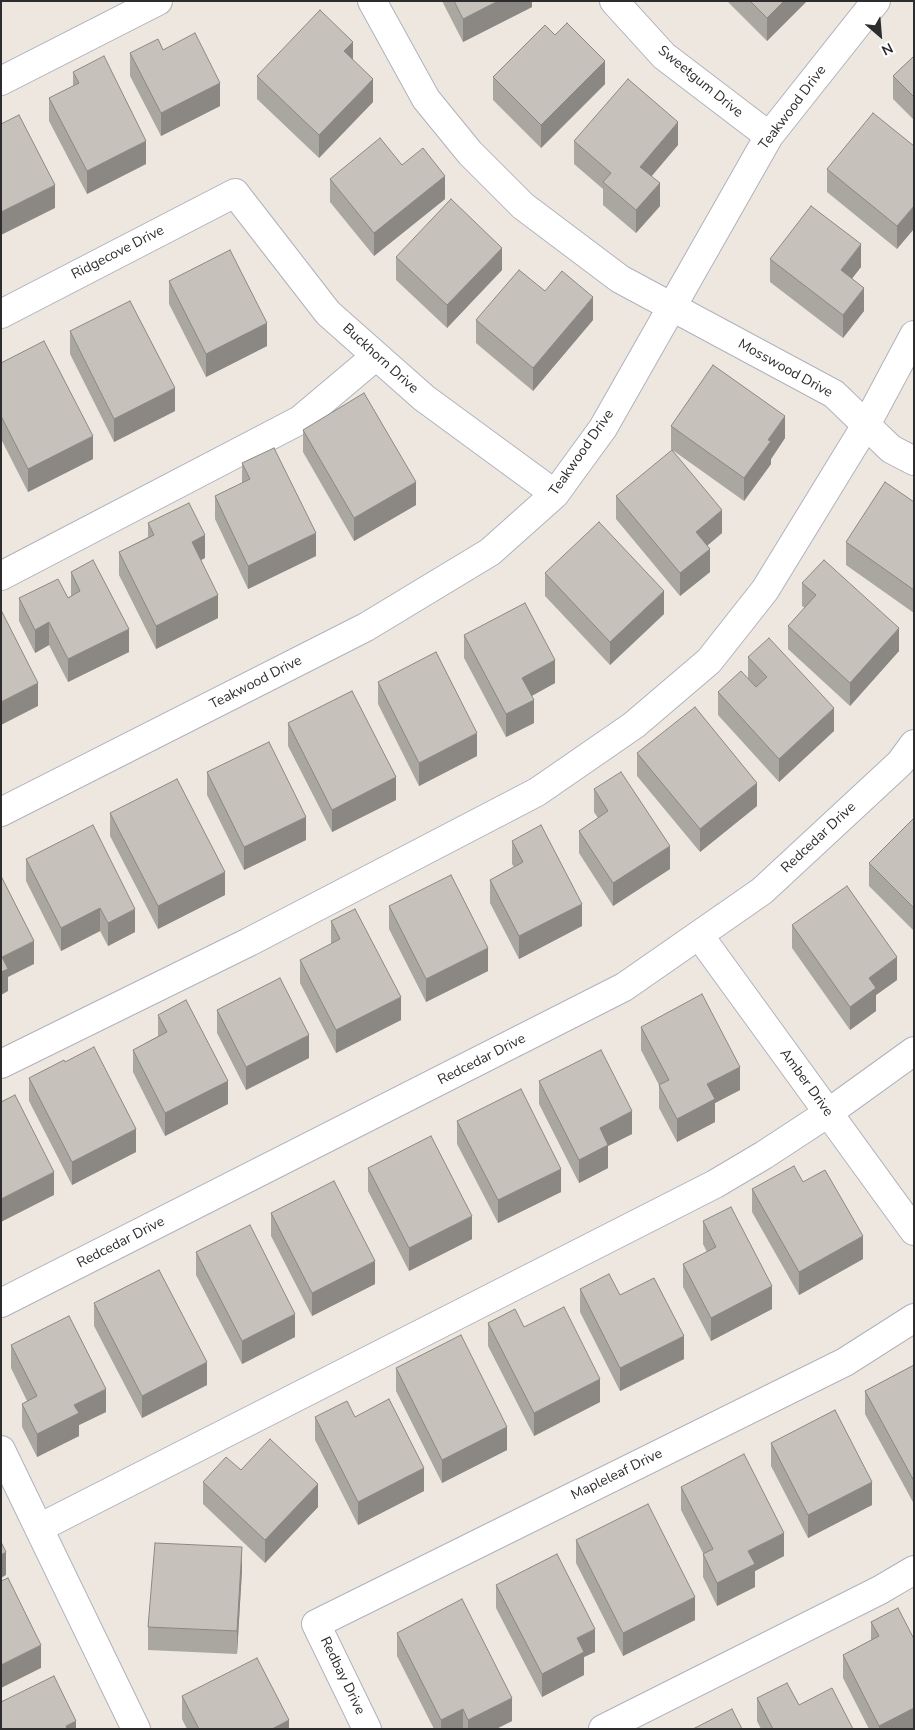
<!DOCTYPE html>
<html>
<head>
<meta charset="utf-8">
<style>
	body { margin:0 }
	#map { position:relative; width:915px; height:1730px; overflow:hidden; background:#ede7e0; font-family:"Nunito Sans",sans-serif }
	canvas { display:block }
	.frame { position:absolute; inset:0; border:2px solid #2d2d2d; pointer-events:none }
	.north { position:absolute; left:855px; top:10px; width:50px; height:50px; -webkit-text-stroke:4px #fff; paint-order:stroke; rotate:153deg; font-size:14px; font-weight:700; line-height:20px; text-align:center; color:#2d2d2d }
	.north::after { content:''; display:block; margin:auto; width:18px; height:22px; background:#2d2d2d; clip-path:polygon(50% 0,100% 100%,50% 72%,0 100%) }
</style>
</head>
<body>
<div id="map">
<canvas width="915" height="1730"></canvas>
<div class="frame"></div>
<div class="north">N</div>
</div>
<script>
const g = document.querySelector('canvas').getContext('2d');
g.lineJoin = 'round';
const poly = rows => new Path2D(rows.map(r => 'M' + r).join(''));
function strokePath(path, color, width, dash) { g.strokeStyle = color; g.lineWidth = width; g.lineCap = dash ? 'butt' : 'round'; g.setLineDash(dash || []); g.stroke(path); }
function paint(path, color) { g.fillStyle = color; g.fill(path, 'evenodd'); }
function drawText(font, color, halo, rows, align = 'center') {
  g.font = font + ' "Nunito Sans",sans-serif'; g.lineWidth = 4; g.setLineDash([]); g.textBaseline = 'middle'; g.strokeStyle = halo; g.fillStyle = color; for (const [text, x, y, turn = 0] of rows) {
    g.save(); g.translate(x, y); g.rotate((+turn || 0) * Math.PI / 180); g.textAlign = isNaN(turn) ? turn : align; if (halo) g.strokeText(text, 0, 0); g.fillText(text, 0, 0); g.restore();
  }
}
const minor = poly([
	[372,1,426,99,470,153,523,206,620,279,834,394,891,449,914,461],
	[614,1,664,56,769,136],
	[1,81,158,1],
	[1,314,235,193,328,313,424,398,555,494],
	[1,576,300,420,376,356],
	[1,812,366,627,490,552,555,494,603,428,769,136,876,1],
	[699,935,914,1231],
	[1,1064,249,942,537,792,634,725,709,661,765,590,866,425,914,335],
	[1,1303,624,987,762,891,900,763,914,744],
	[1,1450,136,1729],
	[39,1528,715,1184,764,1155,828,1113,914,1051],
	[367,1729,316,1624,845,1362,914,1318],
	[603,1729,880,1590,914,1570]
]);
const wall = poly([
	[442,1,532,1,532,7,463,42],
	[727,1,806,1,806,2,767,41],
	[163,50,220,106,161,136,130,76,130,53],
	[914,56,914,120,893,99,893,76],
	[73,72,146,164,87,194,49,121,49,98,73,86],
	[257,76,373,102,319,158,257,99],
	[493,77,605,84,541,148,493,100],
	[574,141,678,145,651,176,660,206,636,233,603,205,603,189,574,164],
	[914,146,897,249,827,192,827,169],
	[402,165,445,199,374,256,330,202,330,179],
	[396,257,502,270,447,328,396,280],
	[770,259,861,267,852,278,864,311,843,338,770,282],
	[169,281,267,346,206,377,169,304],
	[476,320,593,320,533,391,476,343],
	[70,331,175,411,114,442,70,354],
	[1,363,93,459,28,492,1,439],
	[671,426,785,438,771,459,771,464,744,501,671,449],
	[303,430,416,505,354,541,303,452],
	[242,463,316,556,248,589,215,519,215,496,242,483],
	[616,496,722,533,707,546,710,572,680,596,616,519],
	[914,502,914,613,846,565,846,542],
	[148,523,205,558,201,560,218,618,156,649,119,575,119,552,148,537],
	[71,572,129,652,68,682,49,645,35,653,19,621,19,598,68,598,71,596],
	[545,573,664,614,610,665,545,596],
	[802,583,899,651,850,706,788,649,788,626,805,608,802,606],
	[464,635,555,683,532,696,534,723,506,737,464,658],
	[748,657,834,731,779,782,718,715,718,692,748,679],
	[378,682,477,756,419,786,378,704],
	[288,723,396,800,332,832,288,746],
	[637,753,757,806,700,852,637,776],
	[207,772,306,840,244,870,207,795],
	[594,789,670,869,613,906,579,853,579,831,598,818,594,812],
	[110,813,225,895,158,929,110,836],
	[914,818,914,931,869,886,869,863],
	[512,841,582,926,519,959,490,903,490,880,514,867,512,864],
	[26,859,135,932,108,946,100,931,61,951,26,881],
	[389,906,488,971,426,1002,389,929],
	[331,921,401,1020,336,1053,300,983,300,960,331,944],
	[792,925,897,980,876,995,876,1011,850,1030,792,948],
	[217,1010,309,1058,246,1090,217,1033],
	[158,1015,228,1104,165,1136,133,1072,133,1050,158,1036],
	[641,1027,740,1090,715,1103,715,1122,677,1142,659,1108,659,1085,641,1050],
	[29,1078,136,1152,72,1185,29,1101],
	[539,1081,632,1134,608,1146,608,1168,579,1183,539,1104],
	[457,1121,561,1192,498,1223,457,1144],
	[368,1168,472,1239,409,1271,368,1191],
	[803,1182,863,1259,799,1295,752,1212,752,1189],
	[271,1213,375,1284,312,1316,271,1236],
	[703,1221,772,1309,711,1341,683,1287,683,1264,707,1252,703,1244],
	[196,1252,295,1337,242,1364,196,1275],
	[580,1289,620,1295,684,1359,620,1391,580,1312],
	[94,1303,207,1385,142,1418,94,1326],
	[488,1323,524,1327,600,1402,534,1436,488,1346],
	[11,1345,106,1412,79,1425,79,1436,37,1457,22,1427,22,1404,27,1401,11,1368],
	[914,1365,914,1504,865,1414,865,1391],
	[396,1368,507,1450,442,1483,396,1391],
	[315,1417,355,1417,424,1491,358,1525,315,1440],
	[771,1443,872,1505,808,1538,771,1466],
	[241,1470,318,1507,265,1563,203,1504,203,1482],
	[681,1487,784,1556,755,1571,755,1587,717,1606,703,1577,703,1553,681,1510],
	[576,1540,695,1620,623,1656,576,1563],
	[242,1570,237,1654,148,1650,148,1627],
	[496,1585,595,1652,584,1657,584,1675,542,1697,496,1608],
	[898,1608,914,1729,869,1729,843,1678,843,1655,871,1640,871,1622],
	[397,1633,512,1721,496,1729,434,1729,397,1656],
	[182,1696,289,1729,187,1729,182,1719],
	[757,1698,799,1705,853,1729,761,1729,757,1721]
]);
const shadedWall = poly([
	[498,1,532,1,532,7,463,42,463,19],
	[784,1,806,1,806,2,767,41,767,18],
	[353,42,353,65,344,51],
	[605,61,605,84,541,148,541,125],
	[373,79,373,102,319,158,319,135],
	[220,83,220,106,161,136,161,113],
	[678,122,678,145,640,190,640,167],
	[146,141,146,164,87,194,87,171],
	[445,176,445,199,374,256,374,233],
	[660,183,660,206,636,233,636,210],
	[55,185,55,208,1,235,1,212],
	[914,206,914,229,897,249,897,226],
	[861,244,861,267,841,293,841,270],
	[502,248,502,270,447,328,447,305],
	[864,288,864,311,843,338,843,315],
	[593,297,593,320,533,391,533,368],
	[267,323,267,346,206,377,206,354],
	[175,388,175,411,114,442,114,419],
	[785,416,785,438,771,459,771,464,744,501,744,478,768,440],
	[93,436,93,459,28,492,28,469],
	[416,482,416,505,354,541,354,518],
	[722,510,722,533,696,555,696,532],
	[316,533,316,556,248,589,248,566],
	[205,535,205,558,192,564,192,542],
	[710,549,710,572,680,596,680,573],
	[664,591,664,614,610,665,610,642],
	[218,595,218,618,156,649,156,626],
	[49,622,49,645,35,653,35,630],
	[899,628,899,651,850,706,850,683],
	[129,629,129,652,68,682,68,659],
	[555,660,555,683,522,701,522,678],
	[38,683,38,706,1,725,1,702],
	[534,700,534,723,506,737,506,714],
	[834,708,834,731,779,782,779,759],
	[477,733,477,756,419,786,419,763],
	[396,777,396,800,332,832,332,810],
	[757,783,757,806,700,852,700,829],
	[306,817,306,840,244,870,244,847],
	[670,846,670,869,613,906,613,883],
	[225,872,225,895,158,929,158,906],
	[582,904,582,926,519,959,519,936],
	[100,908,100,931,61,951,61,928],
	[135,909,135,932,108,946,108,923],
	[34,941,34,964,8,977,8,991,1,995,1,972,2,957],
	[488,948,488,971,426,1002,426,979],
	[897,957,897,980,876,995,876,1011,850,1030,850,1007,869,978],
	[401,997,401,1020,336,1053,336,1030],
	[309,1035,309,1058,246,1090,246,1067],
	[740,1067,740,1090,715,1103,715,1122,677,1142,677,1119,707,1084],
	[228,1081,228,1104,165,1136,165,1113],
	[632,1111,632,1134,608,1146,608,1168,579,1183,579,1160,600,1128],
	[136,1129,136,1152,72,1185,72,1162],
	[561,1169,561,1192,498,1223,498,1200],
	[54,1172,54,1195,1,1222,1,1199],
	[472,1216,472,1239,409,1271,409,1248],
	[863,1236,863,1259,799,1295,799,1272],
	[375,1261,375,1284,312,1316,312,1293],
	[772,1286,772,1309,711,1341,711,1318],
	[295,1314,295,1337,242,1364,242,1341],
	[684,1336,684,1359,620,1391,620,1368],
	[207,1362,207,1385,142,1418,142,1396],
	[600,1379,600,1402,534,1436,534,1413],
	[106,1389,106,1412,79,1425,79,1436,37,1457,37,1434,74,1405],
	[507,1427,507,1450,442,1483,442,1460],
	[424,1468,424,1491,358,1525,358,1502],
	[872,1482,872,1505,808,1538,808,1515],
	[318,1484,318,1507,265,1563,265,1540],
	[784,1533,784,1556,755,1571,755,1587,717,1606,717,1583,748,1551],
	[242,1547,242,1570,237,1654,237,1631],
	[6,1552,6,1575,1,1578,1,1555],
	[695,1597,695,1620,623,1656,623,1633],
	[595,1629,595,1652,584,1657,584,1675,542,1697,542,1674,577,1638],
	[41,1645,41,1668,1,1688,1,1665],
	[512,1698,512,1721,496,1729,468,1729,468,1720],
	[914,1708,914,1729,879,1729,879,1726],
	[463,1709,463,1729,441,1729,441,1720],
	[289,1720,289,1729,272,1729],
	[76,1721,76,1729,66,1729,66,1726]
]);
const building = poly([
	[454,1,498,1,463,19,454,1],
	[750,1,784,1,767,18,750,1],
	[320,10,353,42,344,51,373,79,319,135,257,76,320,10],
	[567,23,605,61,541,125,493,77,545,25,555,35,567,23],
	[195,33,220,83,161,113,130,53,158,39,163,50,195,33],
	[104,56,146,141,87,171,49,98,79,83,73,72,104,56],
	[914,56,914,97,893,76,914,56],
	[628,79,678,122,640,167,660,183,636,210,603,182,611,173,574,141,628,79],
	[873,113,914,146,914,206,897,226,827,169,873,113],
	[19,115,55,185,1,212,1,124,19,115],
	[380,138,402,165,423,148,445,176,374,233,330,179,380,138],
	[451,199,502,248,447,305,396,257,451,199],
	[811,206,861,244,841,270,864,288,843,315,770,259,811,206],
	[230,250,267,323,206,354,169,281,230,250],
	[519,270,545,291,562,271,593,297,533,368,476,320,519,270],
	[130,301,175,388,114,419,70,331,130,301],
	[44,341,93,436,28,469,1,416,1,363,44,341],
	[713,365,785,416,768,440,771,441,744,478,671,426,713,365],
	[364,393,416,482,354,518,303,430,364,393],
	[274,448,316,533,248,566,215,496,250,479,242,463,274,448],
	[672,450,722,510,696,532,710,549,680,573,616,496,672,450],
	[885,482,914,502,914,590,846,542,885,482],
	[189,503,205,535,192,542,218,595,156,626,119,552,154,535,148,523,189,503],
	[599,522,664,591,610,642,545,573,599,522],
	[93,560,129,629,68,659,49,622,35,630,19,598,58,579,68,598,80,591,71,572,93,560],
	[824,560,899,628,850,683,788,626,816,595,802,583,824,560],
	[525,603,555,660,522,678,534,700,506,714,464,635,525,603],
	[1,610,38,683,1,702,1,610],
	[769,638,834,708,779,759,718,692,741,671,756,687,767,677,748,657,769,638],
	[436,652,477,733,419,763,378,682,436,652],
	[352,691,396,777,332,810,288,723,352,691],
	[695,707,757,783,700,829,637,753,695,707],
	[269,742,306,817,244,847,207,772,269,742],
	[621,772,670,846,613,883,579,831,608,811,594,789,621,772],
	[177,779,225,872,158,906,110,813,177,779],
	[914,818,914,908,869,863,914,818],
	[93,825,135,909,108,923,100,908,61,928,26,859,93,825],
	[541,825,582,904,519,936,490,880,523,862,512,841,541,825],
	[451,875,488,948,426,979,389,906,451,875],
	[1,876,34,941,2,957,8,969,1,972,1,876],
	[847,886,897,957,869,978,876,988,850,1007,792,925,847,886],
	[355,909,401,997,336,1030,300,960,340,939,331,921,355,909],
	[280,978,309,1035,246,1067,217,1010,280,978],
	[702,994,740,1067,707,1084,715,1099,677,1119,659,1085,669,1080,641,1027,702,994],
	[186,1000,228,1081,165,1113,133,1050,167,1032,158,1015,186,1000],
	[94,1047,136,1129,72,1162,29,1078,64,1060,65,1062,94,1047],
	[601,1050,632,1111,600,1128,608,1145,579,1160,539,1081,601,1050],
	[521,1089,561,1169,498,1200,457,1121,521,1089],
	[15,1095,54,1172,1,1199,1,1102,15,1095],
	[431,1136,472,1216,409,1248,368,1168,431,1136],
	[794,1166,803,1182,825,1170,863,1236,799,1272,752,1189,794,1166],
	[334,1181,375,1261,312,1293,271,1213,334,1181],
	[731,1207,772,1286,711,1318,683,1264,716,1247,703,1221,731,1207],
	[250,1225,295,1314,242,1341,196,1252,250,1225],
	[159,1270,207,1362,142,1396,94,1303,159,1270],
	[609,1274,620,1295,654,1278,684,1336,620,1368,580,1289,609,1274],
	[564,1307,600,1379,534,1413,488,1323,515,1309,524,1327,564,1307],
	[69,1316,106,1389,74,1405,79,1413,37,1434,22,1404,37,1396,11,1345,69,1316],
	[461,1335,507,1427,442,1460,396,1368,461,1335],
	[914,1365,914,1481,865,1391,914,1365],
	[389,1399,424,1468,358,1502,315,1417,347,1401,355,1417,389,1399],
	[835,1410,872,1482,808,1515,771,1443,835,1410],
	[270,1439,318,1484,265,1540,203,1482,226,1457,241,1470,270,1439],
	[744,1454,784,1533,748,1551,755,1564,717,1583,703,1554,713,1549,681,1487,744,1454],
	[648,1504,695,1597,623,1633,576,1540,648,1504],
	[1,1542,6,1552,1,1555,1,1542],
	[155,1543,242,1547,237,1631,148,1627,155,1543],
	[557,1554,595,1629,577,1638,584,1652,542,1674,496,1585,557,1554],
	[8,1578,41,1645,1,1665,1,1581,8,1578],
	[462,1599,512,1698,468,1720,463,1709,441,1720,397,1633,462,1599],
	[898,1608,914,1639,914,1708,879,1726,843,1655,879,1636,871,1622,898,1608],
	[257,1658,289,1720,272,1729,199,1729,182,1696,257,1658],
	[54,1676,76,1721,66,1726,67,1729,1,1729,1,1702,54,1676],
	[787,1683,799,1705,832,1688,853,1729,773,1729,757,1698,787,1683],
	[732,1709,742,1729,693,1729,732,1709]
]);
const streetNames = [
	["Sweetgum Drive",700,82,39],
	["Teakwood Drive",793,108,-53],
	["Ridgecove Drive",118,253,-27],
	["Buckhorn Drive",380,359,42],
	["Mosswood Drive",785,369,29],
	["Teakwood Drive",582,453,-55],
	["Teakwood Drive",256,683,-27],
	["Redcedar Drive",819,838,-43],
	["Redcedar Drive",482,1060,-27],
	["Amber Drive",806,1083,54],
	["Redcedar Drive",121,1243,-27],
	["Mapleleaf Drive",617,1475,-26],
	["Redbay Drive",342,1676,64]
];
strokePath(minor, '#b0b2bc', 30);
strokePath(minor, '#fff', 28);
paint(wall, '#aaa7a1');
paint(shadedWall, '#8b8883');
paint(building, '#c6c2bb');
strokePath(building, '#8b8883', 1);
drawText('14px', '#2d2d2d', '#fff', streetNames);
</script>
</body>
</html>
